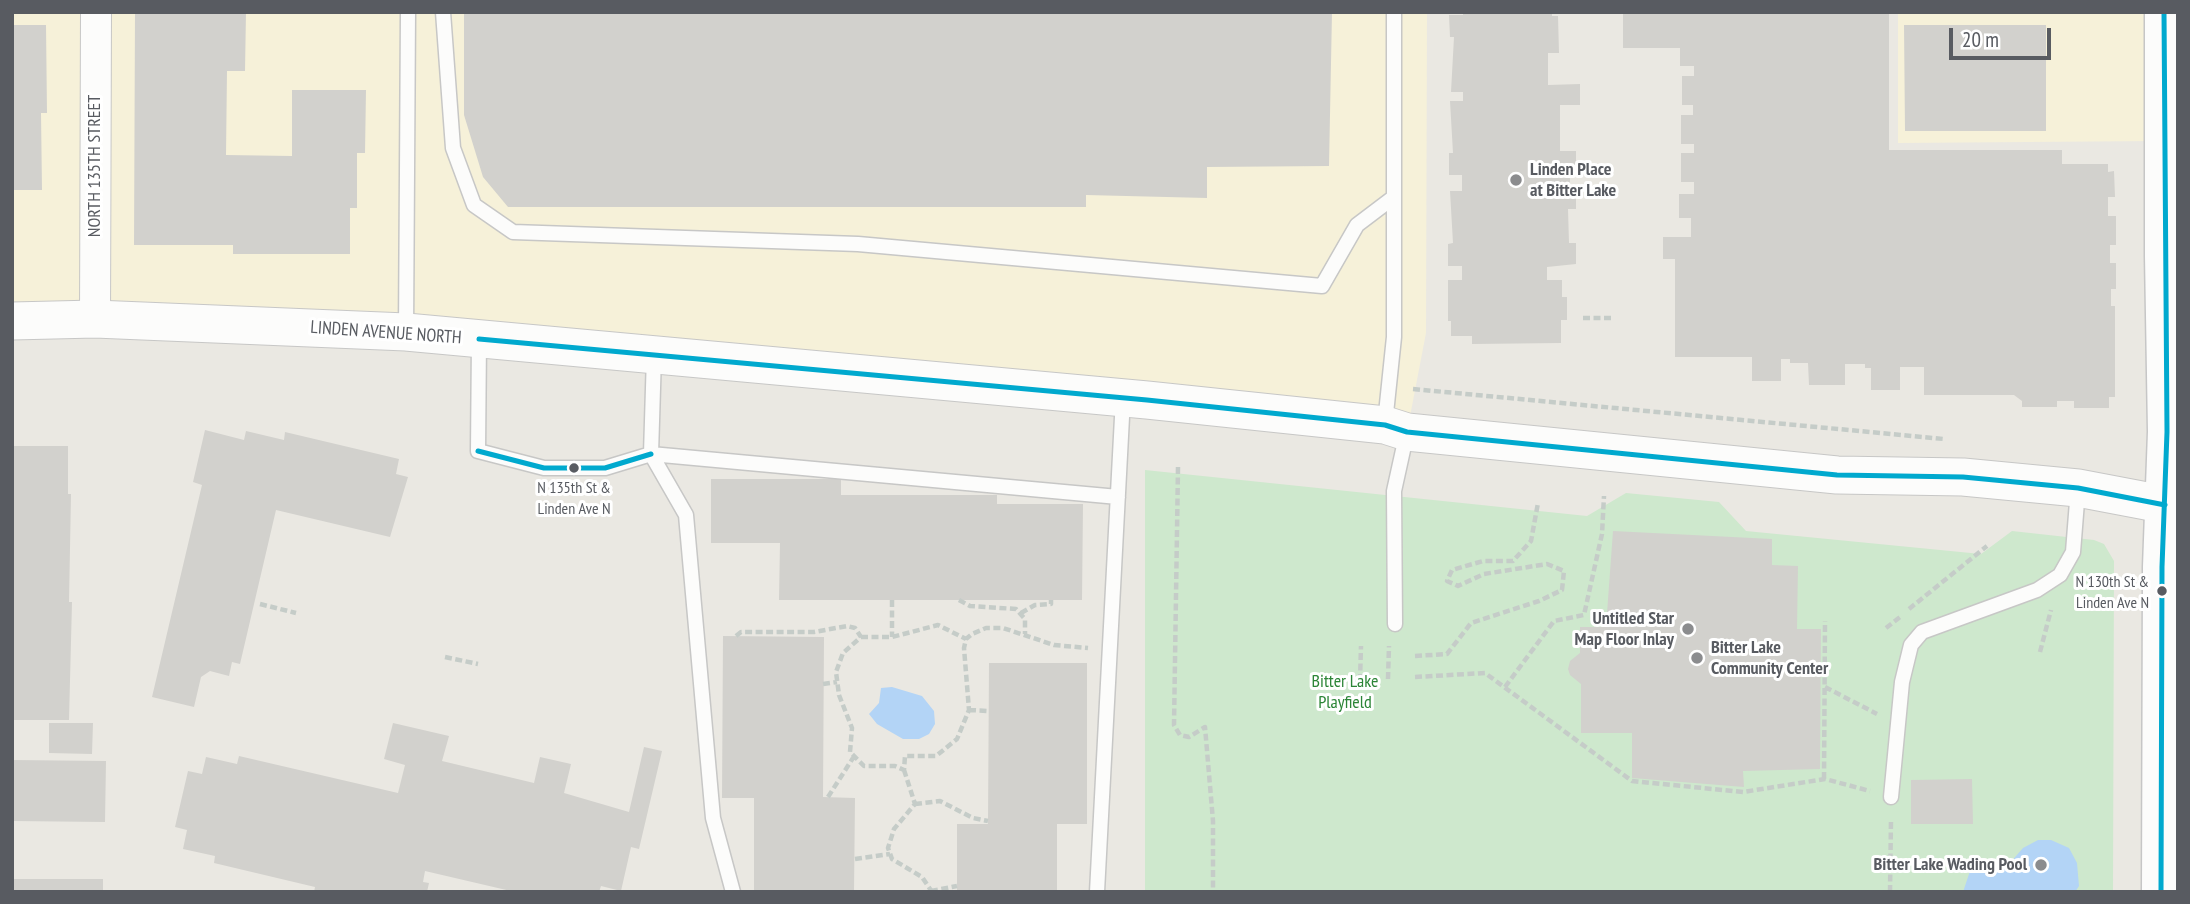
<!DOCTYPE html>
<html>
<head>
<meta charset="utf-8">
<style>
	body { margin:0 }
	#map { position:relative; width:2190px; height:904px; overflow:hidden; background:#eae8e2; font-family:"PT Sans Narrow",sans-serif }
	canvas { display:block }
	.frame { position:absolute; inset:0; border:14px solid #585b61; pointer-events:none }
	.scale { position:absolute; left:1949px; top:28px; width:102px; height:32px; box-sizing:border-box; border:4px solid #585b61; border-top:0; padding-left:9px; font-size:21px; line-height:24px; white-space:nowrap; color:#585b61; -webkit-text-stroke:5px #fff; paint-order:stroke }
</style>
</head>
<body>
<div id="map">
<canvas width="2190" height="904"></canvas>
<div class="frame"></div>
<div class="scale">20 m</div>
</div>
<script>
const g = document.querySelector('canvas').getContext('2d');
g.lineJoin = 'round';
function paint(path, color) { g.fillStyle = color; g.fill(path, 'evenodd'); }
const poly = rows => new Path2D(rows.map(r => 'M' + r).join(''));
function strokePath(path, color, width, dash) { g.strokeStyle = color; g.lineWidth = width; g.lineCap = dash ? 'butt' : 'round'; g.setLineDash(dash || []); g.stroke(path); }
function drawText(font, color, halo, rows, align = 'center') {
  g.font = font + ' "PT Sans Narrow",sans-serif'; g.lineWidth = 6; g.setLineDash([]); g.textBaseline = 'middle'; g.strokeStyle = halo; g.fillStyle = color; for (const [text, x, y, turn = 0] of rows) {
    g.save(); g.translate(x, y); g.rotate((+turn || 0) * Math.PI / 180); g.textAlign = isNaN(turn) ? turn : align; if (halo) g.strokeText(text, 0, 0); g.fillText(text, 0, 0); g.restore();
  }
}
const commercial = poly([
	[12,12,1427,12,1426,333,1407,432,1339,420,12,321],
	[1898,12,2161,12,2159,141,1898,143]
]);
const green = poly([
	[1145,470,1587,516,1626,493,1719,502,1746,531,1981,554,2012,531,2094,540,2104,544,2114,561,2113,892,1145,892]
]);
const water = poly([
	[892,687,922,696,934,711,935,724,929,734,919,739,903,739,877,724,869,714,879,703,881,688],
	[2038,840,2051,840,2069,848,2077,863,2079,886,2075,892,1963,892,1970,871,2009,864,2023,848]
]);
const building = poly([
	[135,12,246,12,245,71,227,71,226,155,292,156,292,90,366,90,365,153,357,153,357,208,350,208,350,254,233,254,233,245,134,245],
	[464,12,1332,12,1329,166,1207,167,1207,198,1086,195,1086,207,508,207,483,177,464,115],
	[1463,12,1552,12,1552,16,1558,16,1559,53,1548,53,1548,85,1580,84,1580,105,1560,105,1560,151,1576,151,1576,173,1570,173,1570,185,1576,185,1576,209,1568,209,1569,243,1576,243,1576,264,1547,267,1547,280,1562,280,1562,297,1567,297,1567,320,1561,320,1561,343,1472,344,1472,336,1451,336,1451,321,1448,321,1448,280,1462,280,1462,266,1448,266,1448,244,1453,243,1450,191,1462,191,1462,175,1449,175,1449,153,1453,153,1450,101,1463,101,1463,92,1451,92,1454,37,1450,37,1449,15,1463,15],
	[1623,12,1889,12,1889,150,2062,150,2062,164,2108,164,2108,172,2114,171,2115,197,2108,197,2108,216,2116,216,2116,245,2110,245,2110,263,2116,263,2116,289,2111,289,2111,306,2115,306,2115,397,2109,397,2109,408,2074,408,2074,401,2057,401,2057,407,2022,407,2022,401,2014,395,1924,395,1924,367,1900,367,1900,390,1871,390,1871,368,1865,368,1865,364,1845,364,1845,385,1809,385,1808,363,1790,363,1790,359,1781,359,1781,381,1752,381,1752,357,1675,357,1675,259,1663,259,1663,237,1691,237,1691,218,1679,218,1679,194,1694,194,1694,182,1681,182,1681,153,1694,153,1694,144,1681,144,1681,115,1693,115,1693,105,1682,105,1682,76,1694,76,1694,66,1680,66,1680,48,1623,48],
	[12,25,46,25,47,113,41,113,42,190,12,190],
	[1904,25,2046,25,2046,131,1905,131],
	[205,430,244,440,246,431,284,440,285,432,399,459,396,474,408,477,390,537,276,510,240,664,232,662,229,676,210,671,201,677,194,707,152,697,202,485,193,482],
	[12,446,68,446,68,494,71,494,69,602,72,602,69,720,12,720],
	[711,479,841,479,841,495,997,495,997,504,1083,504,1082,600,779,600,780,543,711,543],
	[1613,531,1772,539,1772,565,1798,566,1797,629,1821,629,1820,769,1743,771,1744,787,1632,778,1632,733,1581,733,1581,684,1570,675,1568,669,1570,661,1580,653,1580,627,1606,627],
	[723,636,824,637,823,797,855,798,854,892,754,892,754,798,722,798],
	[989,663,1087,663,1087,824,1057,824,1057,892,957,892,957,824,988,824],
	[49,723,93,723,92,754,49,753],
	[393,723,449,736,442,761,534,783,540,757,571,764,564,793,629,812,644,747,662,751,639,849,631,847,621,891,601,886,599,892,515,892,425,871,423,882,429,883,427,892,314,892,315,887,214,863,215,856,183,849,187,830,175,827,188,771,202,774,206,757,237,764,239,756,398,793,405,765,384,759],
	[12,760,106,761,105,822,12,821],
	[1972,779,1973,824,1911,824,1911,780],
	[12,879,103,879,103,892,12,892]
]);
const path = poly([
	[1584,171,1614,171],
	[1583,318,1614,318],
	[1413,389,1944,439],
	[1178,467,1174,725,1180,735,1189,737,1205,727,1213,821,1213,892],
	[892,600,892,637],
	[959,600,970,606,1016,609,1025,619,1025,634],
	[260,604,296,613],
	[1909,609,1987,546],
	[1021,613,1035,605,1051,604,1051,600],
	[1886,628,1900,617],
	[736,636,741,632,814,632,847,626,855,628,861,637,843,653,836,672,839,695,852,728,850,752,864,766,895,766,904,770,905,756,936,756,957,739,969,710,964,648,966,639,972,634,986,628,1003,628,1054,645,1088,648],
	[861,637,892,637,938,625,966,639],
	[2040,652,2051,610],
	[1415,656,1447,654,1471,623,1539,601,1562,590,1564,571,1547,564,1484,574,1458,586,1447,581,1452,570,1483,561,1513,561,1531,541,1538,503],
	[445,657,478,664],
	[1415,677,1485,673,1632,781,1743,792,1825,779,1870,791],
	[1388,679,1389,646],
	[1360,681,1361,646],
	[823,684,837,682],
	[1505,687,1554,621,1584,615,1602,534,1604,496],
	[1825,687,1877,714],
	[969,710,988,711],
	[904,770,915,804,894,829,888,848,892,859,922,877,932,892],
	[1824,779,1825,621],
	[828,797,853,758],
	[915,804,940,801,973,818,988,821],
	[855,859,890,854],
	[931,891,957,886],
	[1890,892,1891,819]
]);
const service = poly([
	[443,12,453,148,474,205,513,232,858,244,1322,286,1357,225,1394,197],
	[406,331,408,12],
	[479,340,478,451,544,468,605,468,651,454,1118,497],
	[654,355,651,454,686,515,713,818,733,892],
	[1385,423,1394,337,1394,12],
	[1395,624,1394,491,1407,432],
	[1891,797,1902,682,1911,645,1922,632,2037,590,2060,575,2073,552,2078,489],
	[1097,892,1123,398]
]);
const minor = poly([
	[95,319,96,12]
]);
const tertiary = poly([
	[12,321,95,319,406,332,1147,400,1385,425,1407,432,1837,475,1963,477,2078,488,2178,507]
]);
const secondary = poly([
	[2161,892,2162,567,2167,432,2164,256,2164,12]
]);
const bus1 = poly([
	[479,339,1147,400,1385,425,1407,432,1837,475,1963,477,2078,488,2165,505],
	[478,451,544,468,605,468,651,454],
	[2161,892,2162,567,2167,432,2164,12]
]);
const markers = [
	[1516,180,7,"#8b8c8e"],
	[574,468,6,"#585b61"],
	[2162,591,6,"#585b61"],
	[1688,629,7,"#8b8c8e"],
	[1697,658,7,"#8b8c8e"],
	[2041,865,7,"#8b8c8e"]
];
const busNames = [
	["N 135th St &",574,488],
	["Linden Ave N",574,509],
	["N 130th St &",2149,582,"right"],
	["Linden Ave N",2149,603,"right"]
];
const streetNames = [
	["NORTH 135TH STREET",95,166,-90],
	["LINDEN AVENUE NORTH",386,333,4]
];
const poiNames = [
	["Linden Place",1530,170],
	["at Bitter Lake",1530,191],
	["Untitled Star",1674,619,"right"],
	["Map Floor Inlay",1674,640,"right"],
	["Bitter Lake",1711,648],
	["Community Center",1711,669],
	["Bitter Lake Wading Pool",2027,865,"right"]
];
const parkNames = [
	["Bitter Lake",1345,682],
	["Playfield",1345,703]
];
paint(commercial, '#f6f1d9');
paint(green, '#cee8cd');
paint(water, '#b3d4f6');
paint(building, '#d2d1cd');
strokePath(service, '#c7c7c6', 17);
strokePath(minor, '#c7c7c6', 32);
strokePath(tertiary, '#c7c7c6', 39);
strokePath(secondary, '#c6c6c6', 41);
strokePath(path, '#c5ccc8', 4.5, [7, 3.5]);
strokePath(service, '#fcfcfb', 14);
strokePath(minor, '#fcfcfb', 30);
strokePath(tertiary, '#fcfcfb', 37);
strokePath(secondary, '#fcfcfb', 38);
strokePath(bus1, '#00a9ce', 5);
for (const [x, y, r, color] of markers) { const dot = new Path2D(); dot.arc(x, y, r, 0, 2 * Math.PI); g.fillStyle = color; g.fill(dot); strokePath(dot, '#fff', 2.5); }
drawText('16px', '#585b61', '#fff', busNames);
drawText('18px', '#585b61', '#fff', streetNames);
drawText('bold 18px', '#585b61', '#fff', poiNames, 'left');
drawText('18px', '#2c8537', '#fff', parkNames);
</script>
</body>
</html>
